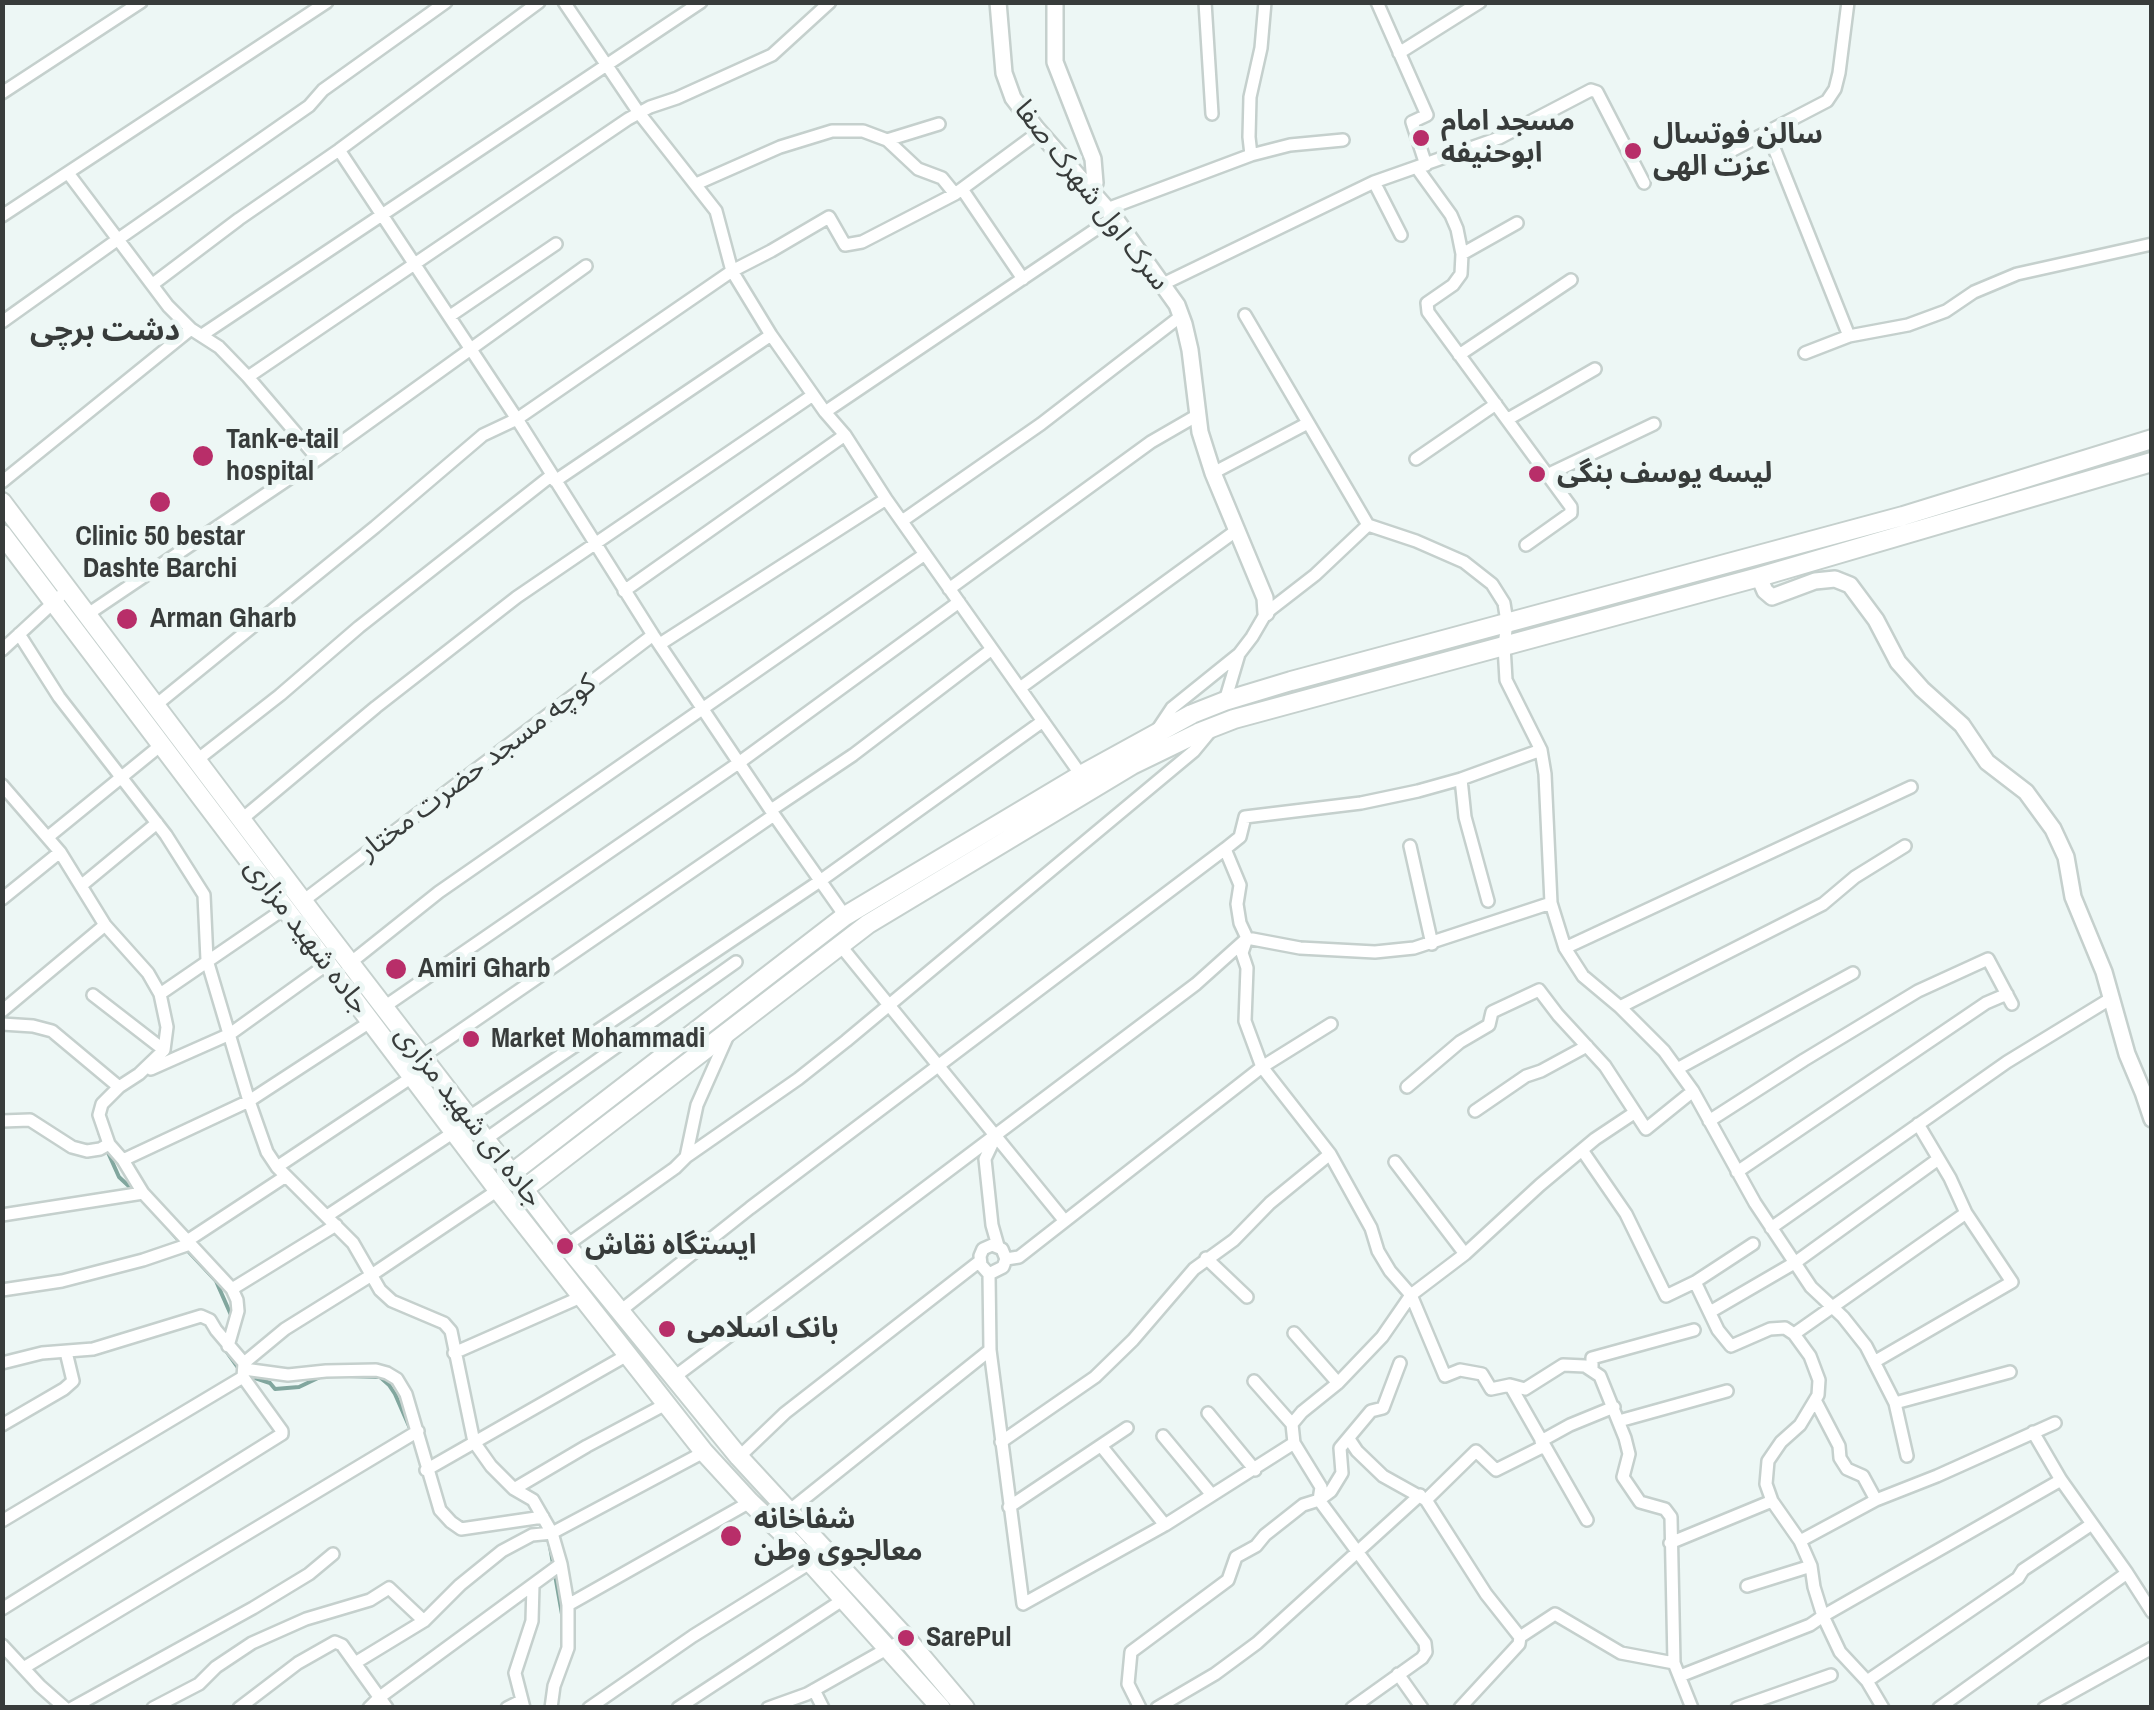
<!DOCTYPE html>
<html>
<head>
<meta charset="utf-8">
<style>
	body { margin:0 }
	#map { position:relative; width:2154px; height:1710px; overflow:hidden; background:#edf7f5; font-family:"Archivo Narrow",sans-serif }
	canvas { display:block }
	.frame { position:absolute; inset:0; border:5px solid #383c3b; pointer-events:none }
</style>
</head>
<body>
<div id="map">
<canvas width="2154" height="1710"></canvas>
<div class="frame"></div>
</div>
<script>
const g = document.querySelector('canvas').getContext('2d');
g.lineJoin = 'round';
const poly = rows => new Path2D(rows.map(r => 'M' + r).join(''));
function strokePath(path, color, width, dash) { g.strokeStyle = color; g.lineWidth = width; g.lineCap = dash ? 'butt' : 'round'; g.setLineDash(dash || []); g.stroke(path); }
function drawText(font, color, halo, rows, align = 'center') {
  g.font = font + ' "Archivo Narrow","Noto Sans Arabic",sans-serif'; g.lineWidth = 10; g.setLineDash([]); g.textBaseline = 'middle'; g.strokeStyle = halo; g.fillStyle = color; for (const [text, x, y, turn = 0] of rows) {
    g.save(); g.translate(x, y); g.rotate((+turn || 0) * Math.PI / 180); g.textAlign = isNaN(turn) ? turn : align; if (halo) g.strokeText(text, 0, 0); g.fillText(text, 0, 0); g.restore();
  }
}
const stream = poly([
	[95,1116,100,1135],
	[106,1148,119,1177,133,1190],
	[167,1227,180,1242],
	[186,1249,216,1281,231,1315],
	[224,1348,239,1369],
	[246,1375,270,1383,275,1389,299,1387,320,1377],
	[349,1376,380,1377,389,1385,395,1394,412,1433],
	[549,1541,563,1620]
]);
const minor = poly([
	[564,2,639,113,716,211,732,271,771,335,825,412,845,435,886,499,1081,775],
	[1205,2,1212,114],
	[1377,2,1427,115,1412,122,1426,165],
	[1399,53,1480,2],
	[2,93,141,2],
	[1768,133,1849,336],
	[887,140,939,124],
	[339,150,517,419,653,635,774,815,845,916],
	[1729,152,1827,101,1835,89,1839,73,1848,2],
	[1251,155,1249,137,1250,97,1261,48,1265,2],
	[1417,168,1451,215,1457,229,1462,254,1461,274,1453,285,1427,303,1428,312,1571,507,1571,513,1526,545],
	[68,173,168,306,191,329,219,347,248,377,318,459],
	[1374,182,1401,235],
	[696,184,780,147,832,131,863,131,887,140,918,169,942,178,955,194],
	[962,189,1023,279],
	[1107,209,1251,155,1290,145,1343,140],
	[2,216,327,2],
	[1462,254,1517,223],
	[153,284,239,219,339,150,539,2],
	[1163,284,1374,182,1499,138,1591,90,1597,92,1644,183],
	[1245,315,1368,525,1416,541,1464,562,1492,584,1504,603,1507,622,1504,646,1506,680,1541,750,1545,774,1551,903,1565,948,1583,976,1620,1007,1664,1051,1693,1091,1755,1203,1811,1287,1843,1317,1866,1346,1895,1403,1907,1456],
	[450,316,556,244],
	[2,322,117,240,309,106,323,90,446,2],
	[202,335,701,2],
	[1805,353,1849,336,1908,325,1946,311,1974,292,2017,274,2152,244],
	[1459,355,1571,280],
	[248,377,628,119,650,107,677,98,772,55,830,2],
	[825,412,1114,217],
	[1508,419,1595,369],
	[1416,459,1496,404],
	[1213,473,1308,423],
	[1547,475,1654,424],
	[555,481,771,335],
	[2,482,191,329],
	[902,521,1041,424,1181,316],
	[949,589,1151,442,1196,416],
	[624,591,845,435],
	[88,614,318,459,586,266],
	[19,634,59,697,166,835,204,895,207,960,249,1101,267,1152,277,1167,353,1243,380,1290,392,1301,444,1323,451,1331,474,1442,491,1466,514,1489,533,1500,552,1533,561,1564,568,1605,568,1648,554,1686,551,1708],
	[660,644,886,499],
	[2,650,68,589],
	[1020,688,1237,530],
	[1225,701,1239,654],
	[156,705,375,527,483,435,517,419,732,271,771,251,829,217,845,245,862,242,955,194,1039,132],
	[1158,729,1172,708,1239,654,1252,637,1266,613,1315,575,1368,525],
	[197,760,280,695,359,627,552,475],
	[1461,779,1465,817,1488,901],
	[2,785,60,852,105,925,148,973,160,994,167,1027,164,1050,139,1074,119,1087,102,1104,99,1115,109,1144,123,1160,143,1193,232,1289,237,1300,238,1311,228,1346],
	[771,810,853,755,992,649],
	[242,819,376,707,517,597,813,395],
	[48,837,161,745],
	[1410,846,1432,944],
	[1225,849,1240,885,1237,904,1240,923,1247,938,1242,953,1247,968,1245,1021,1262,1067,1330,1154,1371,1228,1378,1251,1390,1271,1411,1295,1445,1376,1460,1370,1482,1374,1491,1389,1510,1385,1525,1389,1563,1365,1585,1366,1600,1376,1625,1438,1629,1454,1623,1477,1640,1502,1665,1509,1671,1517,1674,1663,1692,1708],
	[82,885,157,823],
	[2,899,60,852],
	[303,901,653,635],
	[1247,938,1300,948,1375,952,1414,948,1551,903],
	[840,945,1064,1220],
	[1565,948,1911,787],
	[350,963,439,892,925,554],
	[160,994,284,909],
	[93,995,164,1050],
	[384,1007,740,762,959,602],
	[1620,1007,1823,904,1855,877,1905,846],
	[2,1011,105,925],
	[2,1024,33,1026,52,1031,119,1087],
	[422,1057,774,815],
	[151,1069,230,1034,326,965],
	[1677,1069,1853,973],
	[1407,1087,1460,1042,1489,1025,1492,1012,1539,990,1558,1015,1605,1066,1646,1129,1693,1091],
	[1475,1111,1526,1076,1541,1071,1587,1046],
	[469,1117,820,881,1043,721],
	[2,1121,30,1120,72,1147,87,1151,100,1149,109,1144],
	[1709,1121,1804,1060,1918,991,1988,959,2012,1004],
	[486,1139,736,962],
	[994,1140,985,1159,992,1225,998,1246],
	[1582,1150,1626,1214,1666,1296,1695,1282,1753,1244],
	[686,1157,798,1079,846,1041,1194,751,1213,728],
	[123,1160,249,1101,370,1022],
	[1395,1162,1465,1254],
	[277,1167,412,1077],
	[1737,1172,1986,1003,2007,994],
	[2,1215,143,1193],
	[327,1216,454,1132],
	[1771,1228,2007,1062,2110,999],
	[187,1241,286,1176],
	[992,1245,1002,1249,1006,1259,1003,1267,989,1274,981,1265,980,1256,983,1249,992,1245],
	[564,1247,675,1168,686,1157,697,1105,728,1035],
	[1206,1258,1247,1297],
	[1006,1259,1019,1257,1262,1067,1331,1024],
	[989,1274,990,1350,1023,1604,1165,1525,1294,1443],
	[1695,1282,1718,1330,1731,1346,1770,1329,1785,1328,1794,1334,1810,1356,1819,1380,1818,1395,1800,1425,1781,1442,1768,1461,1766,1484,1772,1501,1800,1541,1811,1566,1814,1587,1823,1616,2061,1480],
	[232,1289,336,1225],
	[2,1290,62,1281,143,1260,190,1244],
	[619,1312,750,1208,1225,849,1240,837,1245,817,1361,803,1418,791,1461,779,1541,750],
	[1710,1312,1796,1262,1937,1160],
	[1294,1333,1338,1383],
	[1794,1334,1966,1213],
	[454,1353,581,1297],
	[1874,1362,2012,1282,1966,1213,1950,1178,1918,1124],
	[2,1363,42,1353,93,1349,201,1316,210,1320,216,1330,244,1363,243,1377,282,1431,282,1434,2,1609],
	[244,1363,285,1329,370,1276,498,1190],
	[1592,1368,1592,1358,1694,1330],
	[244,1369,288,1375,326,1371,376,1370,387,1373,397,1379,406,1394,440,1510,451,1522,461,1529,543,1517],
	[673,1378,1196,984,1244,941],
	[1254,1381,1292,1424],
	[1510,1385,1587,1520],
	[1815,1400,1839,1446,1840,1458,1847,1469,1863,1476,1876,1500],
	[1895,1403,2010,1372],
	[1208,1413,1255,1470],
	[1619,1421,1727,1391],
	[2,1425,64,1389,73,1381,66,1352],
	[2033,1432,2061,1480,2127,1573,2152,1612],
	[1163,1436,1212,1495],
	[1349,1439,1357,1451,1383,1476,1426,1500,1486,1594,1520,1637],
	[1541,1441,1570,1425,1614,1407],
	[1001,1442,1095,1377,1133,1340,1194,1269,1234,1240,1270,1203,1330,1154],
	[1102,1447,1165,1525],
	[739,1457,785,1413,980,1261],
	[426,1470,629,1354],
	[514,1489,587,1446,666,1404],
	[1426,1500,1476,1451,1496,1470,1544,1446],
	[1009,1507,1127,1428],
	[790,1510,990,1350],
	[2,1521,243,1377],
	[1800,1541,1876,1500,1937,1476,2055,1423],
	[1670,1543,1772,1501],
	[1747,1586,1811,1566],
	[568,1605,750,1502],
	[2,1645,40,1686,65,1708],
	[355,1663,424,1621,460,1585,502,1551,532,1535,552,1533,704,1452],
	[25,1667,418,1431],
	[1398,1674,1422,1708],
	[1680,1676,1810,1625,1823,1616,1840,1652,1867,1681,1883,1708],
	[1867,1681,2018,1578,2023,1570,2092,1524],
	[814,1690,823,1708],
	[72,1708,253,1608,309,1574,333,1554],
	[153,1708,199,1684,216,1667,252,1643,306,1619,370,1600,389,1588,424,1621],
	[239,1708,298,1663,335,1642,342,1645,387,1708],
	[369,1708,380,1697,561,1564],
	[507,1708,521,1701],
	[524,1708,515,1673,532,1621,533,1585],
	[589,1708,693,1636,810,1563],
	[678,1708,844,1599],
	[768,1708,807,1694,906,1638],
	[1140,1708,1128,1684,1131,1652,1228,1580,1236,1557,1256,1546,1265,1535,1303,1505,1319,1500,1331,1491,1342,1473,1340,1448,1371,1411,1383,1408,1400,1363],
	[1157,1708,1215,1674,1257,1643,1420,1495],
	[1352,1708,1422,1658,1426,1652,1425,1643,1319,1500,1321,1487,1294,1443,1292,1424,1302,1412,1338,1383,1382,1337,1411,1295,1465,1254,1540,1185,1595,1139,1634,1113],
	[1460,1708,1519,1644,1520,1637,1555,1614,1621,1653,1674,1663],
	[1737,1708,1831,1675],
	[1939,1708,2127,1573],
	[2044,1708,2152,1648]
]);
const tertiary = poly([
	[998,2,1004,73,1013,98,1036,128,1114,217,1177,305,1184,324,1190,350,1200,432,1213,473,1265,598,1266,613],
	[1055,2,1055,62,1093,159,1095,183,1090,190],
	[1759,577,1765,591,1772,597,1815,581,1835,579,1850,585,1876,620,1898,662,1922,689,1962,725,1987,762,2026,792,2053,829,2066,857,2073,897,2104,972,2127,1054,2143,1092,2152,1119]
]);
const secondary = poly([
	[2,502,317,920,575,1256,739,1457,906,1638,965,1708],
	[2,534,498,1190,704,1452,750,1502,792,1542,941,1708],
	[512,1173,845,916,1081,775,1192,714,1225,701,1291,681,1903,516,2152,439],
	[524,1189,868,924,1132,765,1198,733,1234,719,1759,577,2152,462]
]);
const markers = [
	[1421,138,10,"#b82e69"],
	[1633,151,10,"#b82e69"],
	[203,456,12,"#b82e69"],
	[1537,474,10,"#b82e69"],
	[160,502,12,"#b82e69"],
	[127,619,12,"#b82e69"],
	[396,969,12,"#b82e69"],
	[471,1039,10,"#b82e69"],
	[565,1246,10,"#b82e69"],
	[667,1329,10,"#b82e69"],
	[731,1536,12,"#b82e69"],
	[906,1638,10,"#b82e69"]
];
const poiNames = [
	["مسجد امام",1441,122],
	["ابوحنیفه",1441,154],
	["سالن فوتسال",1653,135],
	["عزت الهی",1653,167],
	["Tank-e-tail",226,440],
	["hospital",226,472],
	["لیسه یوسف بنگی",1557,474],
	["Clinic 50 bestar",160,537,"center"],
	["Dashte Barchi",160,569,"center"],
	["Arman Gharb",150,619],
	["Amiri Gharb",418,969],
	["Market Mohammadi",491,1039],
	["ایستگاه نقاش",585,1246],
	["بانک اسلامی",687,1329],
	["شفاخانه",754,1520],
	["معالجوی وطن",754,1552],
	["SarePul",926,1638]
];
const streetNames = [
	["سرک اول شهرک صفا",1091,196,52],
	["کوچه مسجد حضرت مختار",478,768,-37],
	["جاده شهید مزاری",306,937,53],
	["جاده ای شهید مزاری",468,1117,52]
];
const neighbourhoodNames = [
	["دشت برچی",105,332]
];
strokePath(stream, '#81a69e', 4);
strokePath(minor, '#c5d0cd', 16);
strokePath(tertiary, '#c5d0cd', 20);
strokePath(secondary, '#c5d0cd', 22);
strokePath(minor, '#fff', 11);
strokePath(tertiary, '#fff', 15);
strokePath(secondary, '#fff', 18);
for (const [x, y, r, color] of markers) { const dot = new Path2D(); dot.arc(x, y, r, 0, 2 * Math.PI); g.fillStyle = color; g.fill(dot); strokePath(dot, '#edf7f5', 4); }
drawText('bold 28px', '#383c3b', '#edf7f5', poiNames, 'left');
drawText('28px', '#383c3b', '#edf7f5', streetNames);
drawText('bold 30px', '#383c3b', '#edf7f5', neighbourhoodNames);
</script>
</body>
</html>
